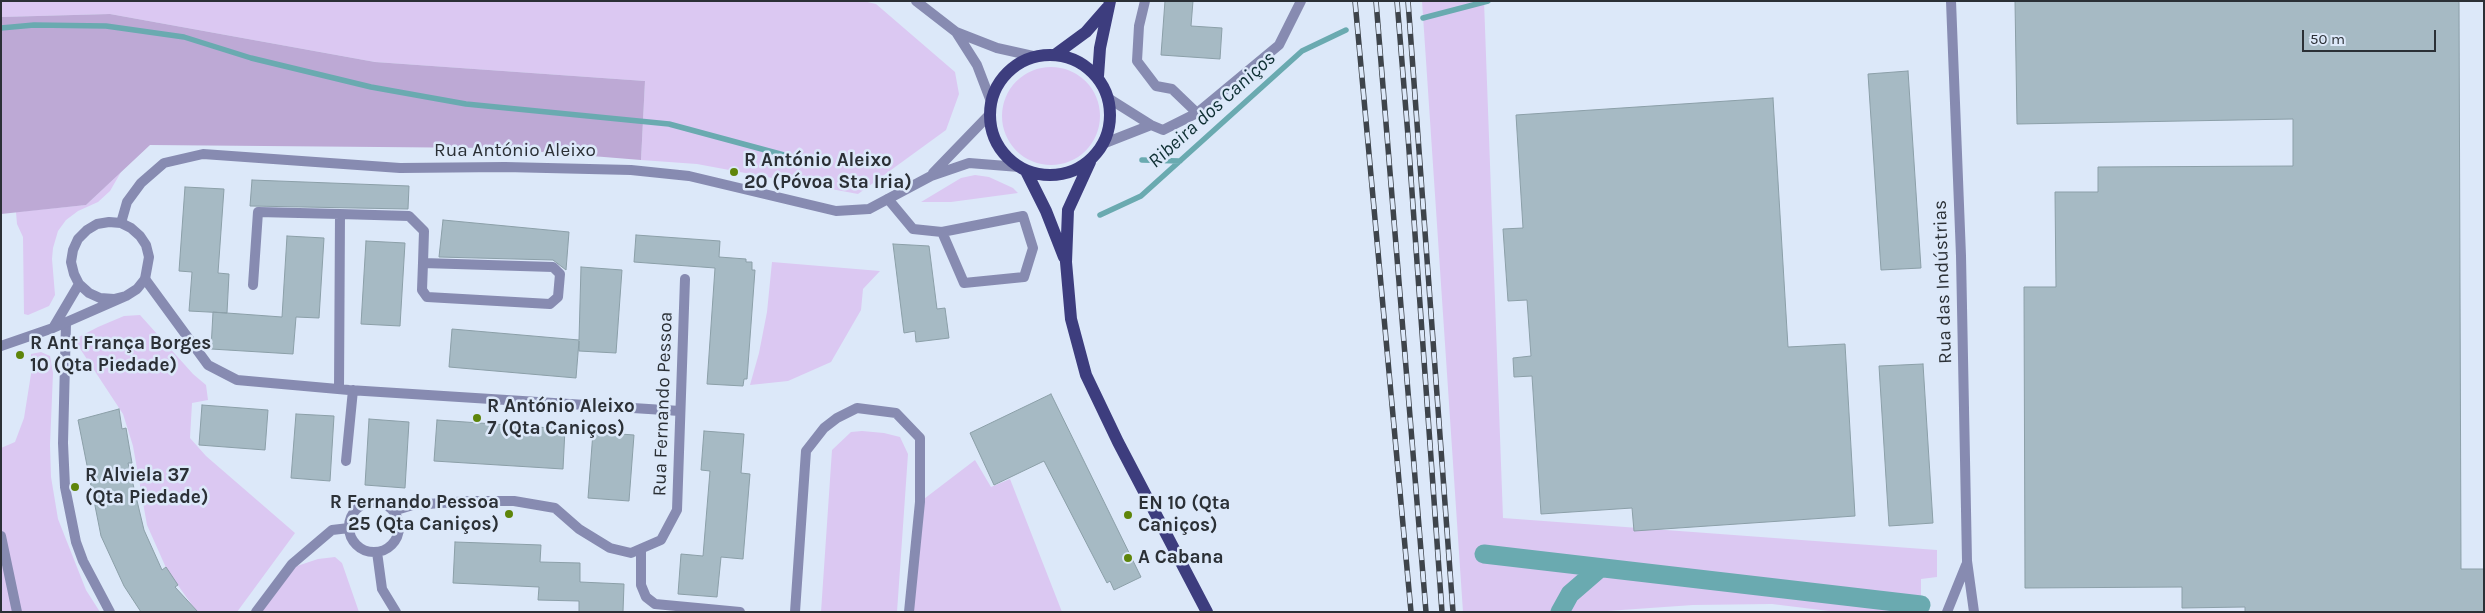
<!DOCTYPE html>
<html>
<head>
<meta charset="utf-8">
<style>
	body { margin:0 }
	#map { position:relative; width:2485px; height:613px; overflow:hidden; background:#dce8f9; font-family:Karla,sans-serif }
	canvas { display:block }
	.frame { position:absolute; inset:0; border:2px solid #2b3036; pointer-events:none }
	.scale { position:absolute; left:2302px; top:30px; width:134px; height:22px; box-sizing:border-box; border:2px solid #2b3036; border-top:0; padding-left:6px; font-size:15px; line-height:18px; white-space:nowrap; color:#2b3036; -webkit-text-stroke:4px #dce8f9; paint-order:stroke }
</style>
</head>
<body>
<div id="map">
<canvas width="2485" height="613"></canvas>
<div class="frame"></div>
<div class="scale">50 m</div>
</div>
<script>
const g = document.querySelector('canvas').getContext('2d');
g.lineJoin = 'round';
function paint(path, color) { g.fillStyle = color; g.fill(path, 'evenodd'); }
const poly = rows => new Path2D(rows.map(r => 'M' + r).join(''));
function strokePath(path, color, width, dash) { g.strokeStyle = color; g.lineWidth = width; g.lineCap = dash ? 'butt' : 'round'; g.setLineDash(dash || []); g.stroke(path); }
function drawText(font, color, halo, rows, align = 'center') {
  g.font = font + ' Karla,sans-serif'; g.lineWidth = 5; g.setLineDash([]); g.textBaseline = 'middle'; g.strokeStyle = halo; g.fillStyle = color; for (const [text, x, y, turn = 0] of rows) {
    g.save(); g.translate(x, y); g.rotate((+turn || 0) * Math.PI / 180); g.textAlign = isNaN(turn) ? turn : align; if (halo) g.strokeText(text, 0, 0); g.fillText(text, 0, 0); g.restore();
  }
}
const green = poly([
	[1,1,863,1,876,4,955,72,959,94,946,130,858,194,697,164,641,160,645,81,375,62,110,14,1,17],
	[1422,1,1484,1,1503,518,1937,550,1937,577,1921,579,1921,612,1837,612,1772,604,1693,605,1593,612,1463,612],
	'1002 116a49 49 0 1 1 98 0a49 49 0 1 1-98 0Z',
	[121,172,110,191,98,202,78,211,66,220,58,231,53,248,52,259,55,295,49,306,28,315,24,314,23,237,17,224,16,212,86,205],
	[975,175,989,177,1013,188,1018,193,951,202,921,202,961,178],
	[772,262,880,271,863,289,861,310,831,362,788,381,750,385,759,353,767,312],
	[140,315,193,374,206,385,208,400,192,403,190,438,206,456,295,533,237,612,197,612,167,570,147,525,133,446,123,414,77,344,79,337,98,327,124,316],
	[41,352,50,356,53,373,50,445,51,477,58,519,86,590,100,612,1,612,1,448,15,442,24,418,31,374,31,354],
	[862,431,884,433,900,437,908,454,897,612,821,612,832,450,851,432],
	[975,460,991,487,1010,479,1062,612,912,612,920,502],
	[335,557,342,563,359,612,261,612,294,567,318,559]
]);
const forest = poly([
	[110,14,375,62,645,81,641,160,493,148,150,145,86,205,1,214,1,17]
]);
const stream = poly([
	[1423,18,1488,1],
	[1,28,34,25,106,26,184,37,251,58,371,87,466,104,669,124,784,155],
	[1142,160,1180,161],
	[1100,215,1141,196,1302,51,1346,30]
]);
const canal = poly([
	[1484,554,1921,605],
	[1560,612,1570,594,1600,568]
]);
const building = poly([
	[1165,1,1193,1,1191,26,1222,28,1220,59,1161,55,1165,1],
	[2015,1,2459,1,2461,569,2484,569,2484,612,2245,612,2245,607,2182,608,2182,587,2025,588,2024,287,2056,287,2055,192,2098,192,2098,167,2293,166,2293,119,2017,124,2015,1],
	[1908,71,1921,268,1881,270,1868,74,1908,71],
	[1773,98,1788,347,1845,344,1855,516,1634,531,1632,508,1541,514,1532,376,1514,377,1513,358,1531,356,1527,300,1508,301,1503,229,1523,228,1516,115,1773,98],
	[252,180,409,186,408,209,250,206,252,180],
	[185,187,224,189,218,273,229,274,227,313,189,311,192,272,179,271,185,187],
	[443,220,569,232,566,270,553,260,439,257,443,220],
	[636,235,720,241,719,257,746,259,746,262,752,262,752,270,755,270,747,379,744,379,743,386,707,384,715,268,634,262,636,235],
	[287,236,324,238,319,318,296,317,293,354,211,349,213,312,282,317,287,236],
	[366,241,405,243,400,326,361,324,366,241],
	[893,244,929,246,937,309,945,308,949,338,916,342,915,331,904,333,893,244],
	[581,267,622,270,616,353,579,351,579,341,576,378,449,367,452,329,579,340,581,267],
	[1923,364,1933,523,1889,526,1879,366,1923,364],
	[1051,394,1141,577,1114,590,1110,581,1107,583,1044,461,994,485,970,433,1051,394],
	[202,405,268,410,265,450,199,445,202,405],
	[119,409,122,429,126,428,132,463,128,463,144,530,162,570,166,567,178,585,175,587,198,612,141,612,124,586,101,536,78,420,119,409],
	[296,414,334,416,330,481,291,478,296,414],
	[369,419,409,422,405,488,365,485,369,419],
	[437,420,565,429,563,469,434,461,437,420],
	[704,431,744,434,741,473,750,474,743,559,721,557,717,597,678,594,681,554,703,556,710,471,701,470,704,431],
	[593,432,634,435,629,501,588,498,593,432],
	[455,542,541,545,540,562,580,563,580,582,624,584,623,612,579,612,579,601,538,600,539,587,453,583,455,542]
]);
const minor = poly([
	[1145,1,1139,26,1137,61,1156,86,1172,89,1197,113],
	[1951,1,1961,256,1967,561,1974,612],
	[1108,98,1151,125,1163,130,1197,113,1279,45,1301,1],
	[1105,143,1151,125],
	[888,199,913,229,942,232,964,283,1024,277,1033,248,1023,216,942,232],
	[145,279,208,365,237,380,349,390,680,411],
	[253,285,258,212,340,214],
	[66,323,63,443,65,487,76,542,83,561,110,612],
	[339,389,340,214,409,216,424,231,423,263,422,290,427,297,550,304,558,297,560,274,553,267,423,263],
	[346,461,353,390],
	'349 527a25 25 0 1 1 50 0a25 25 0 1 1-50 0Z',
	[393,511,413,505,470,501,514,501,555,508,579,529,610,548,631,553,661,540,677,510,685,279],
	[1,536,17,612],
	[641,549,641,585,646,597,655,604,740,612],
	[377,552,382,589,396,612],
	[256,612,292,564,332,530,349,528],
	[795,612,806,451,824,428,837,418,857,408,896,413,920,438,920,502,909,612],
	[1947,612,1966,565]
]);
const tertiary = poly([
	[916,1,956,32,997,48,1033,56],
	[956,32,977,65,990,99],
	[933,173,991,113],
	[121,223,127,202,141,183,164,163,203,154,400,168,505,167,631,170,689,176,836,211,869,209,931,176,969,163,1019,167],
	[53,328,79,284],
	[1,346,53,328,126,296,137,289,145,279,149,257,146,245,140,236,131,228,121,223,109,222,97,224,87,230,78,239,73,250,71,262,74,274,79,284,89,293,100,298,114,299,126,296]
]);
const primary = poly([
	[1056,54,1086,32,1107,8],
	'990 115a60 60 0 1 1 120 0a60 60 0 1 1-120 0Z',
	[1098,76,1100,48,1110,1],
	[1090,162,1068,210,1066,262,1071,319,1086,375,1118,442,1207,612],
	[1026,171,1046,211,1064,257]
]);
const rail = poly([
	[1355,1,1411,612],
	[1376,1,1426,612],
	[1397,1,1408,136,1442,612],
	[1408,1,1453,612]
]);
const markers = [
	[734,172,5,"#5e850a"],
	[20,355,5,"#5e850a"],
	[477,418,5,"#5e850a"],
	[75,487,5,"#5e850a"],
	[509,514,5,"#5e850a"],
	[1128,515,5,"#5e850a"],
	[1128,558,5,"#5e850a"]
];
const streetNames = [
	["Rua António Aleixo",515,151],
	["Rua das Indústrias",1943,282,-92],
	["Rua Fernando Pessoa",663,404,-88]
];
const poiNames = [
	["R António Aleixo",744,161],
	["20 (Póvoa Sta Iria)",744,183],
	["R Ant França Borges",30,344],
	["10 (Qta Piedade)",30,366],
	["R António Aleixo",487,407],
	["7 (Qta Caniços)",487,429],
	["R Alviela 37",85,476],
	["(Qta Piedade)",85,498],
	["R Fernando Pessoa",499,503,"right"],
	["25 (Qta Caniços)",499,525,"right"],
	["EN 10 (Qta",1138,504],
	["Caniços)",1138,526],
	["A Cabana",1138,558]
];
const waterNames = [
	["Ribeira dos Caniços",1212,110,-42]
];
paint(green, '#dbc8f2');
paint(forest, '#bda9d5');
strokePath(stream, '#6aaab0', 5.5);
strokePath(canal, '#6aaab0', 19);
paint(building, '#a6bac4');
strokePath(building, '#8b9fa8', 1);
strokePath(minor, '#878bb1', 10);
strokePath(tertiary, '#878bb1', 10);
strokePath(primary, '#3d3d7e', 12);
strokePath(rail, '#3e444b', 5.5);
strokePath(rail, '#dce8f9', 4, [11]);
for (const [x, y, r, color] of markers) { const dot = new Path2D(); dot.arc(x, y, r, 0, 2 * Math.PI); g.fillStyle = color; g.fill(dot); strokePath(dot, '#dce8f9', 2); }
drawText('19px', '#2b3036', '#dce8f9', streetNames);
drawText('bold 19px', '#2b3036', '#dce8f9', poiNames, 'left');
drawText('italic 20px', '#0e2f33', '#dce8f9', waterNames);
</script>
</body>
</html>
